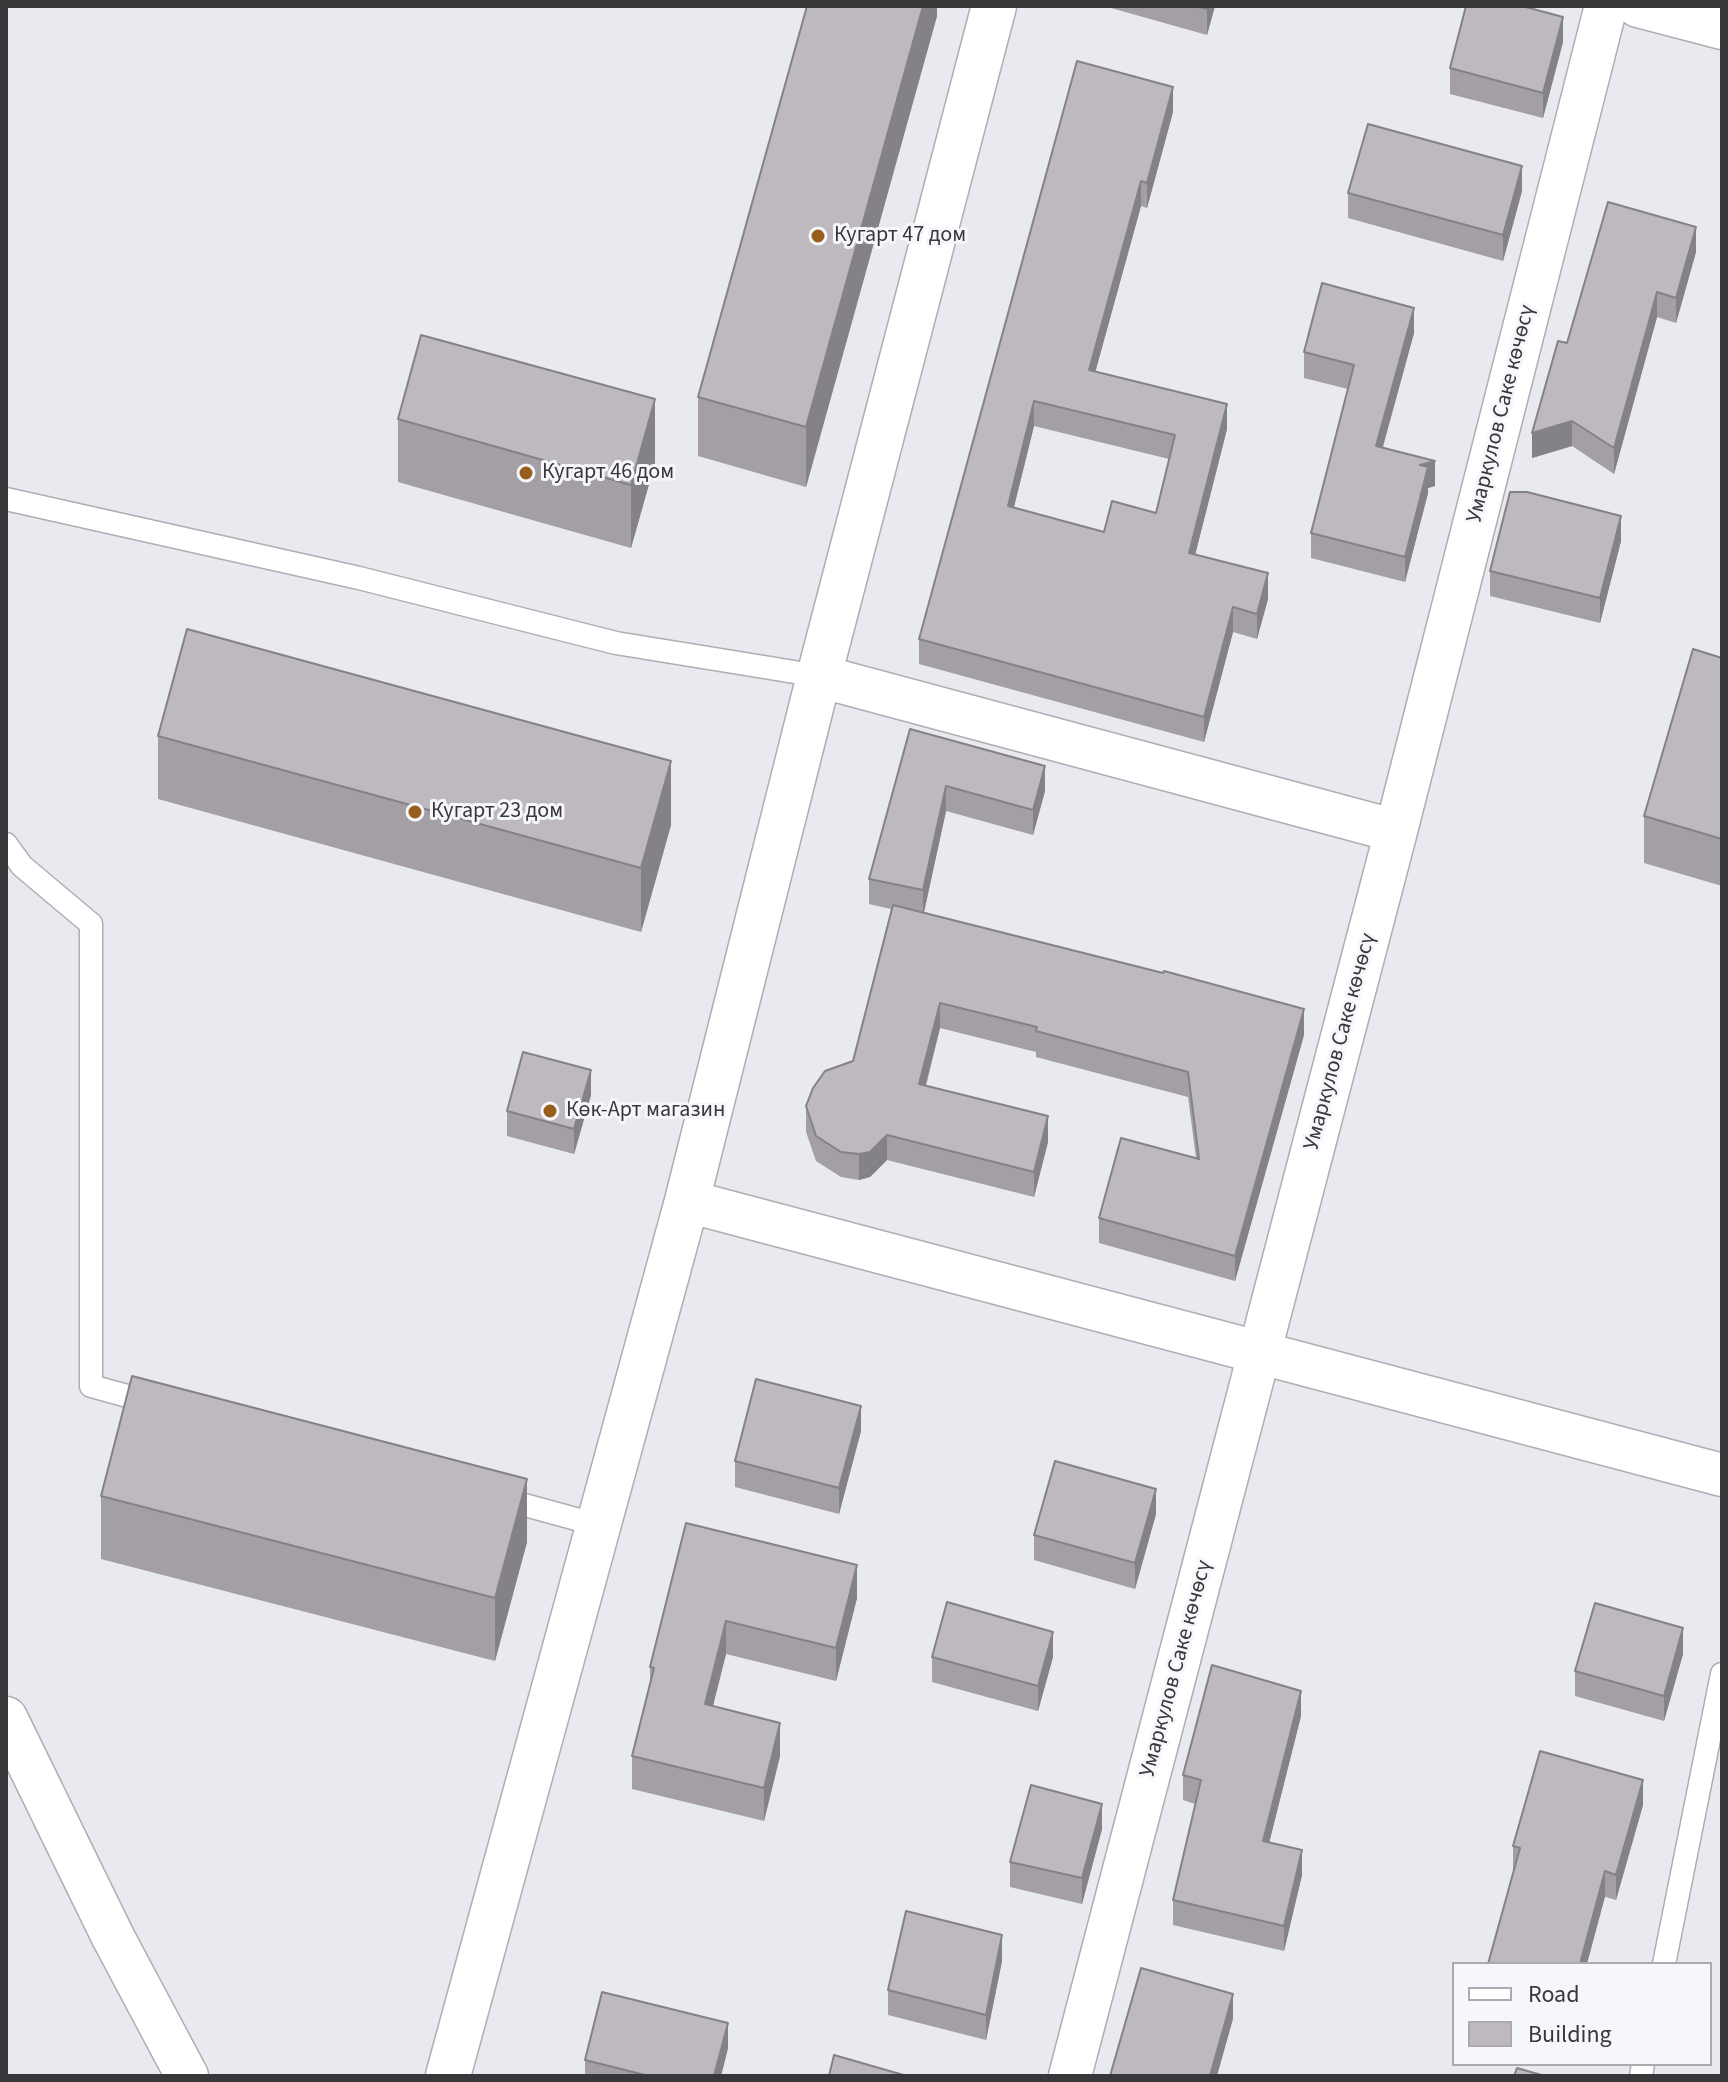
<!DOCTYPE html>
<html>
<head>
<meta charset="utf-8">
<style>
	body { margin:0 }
	#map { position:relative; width:1728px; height:2082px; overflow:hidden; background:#e9e9f0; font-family:"Source Sans 3",sans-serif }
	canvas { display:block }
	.frame { position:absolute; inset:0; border:8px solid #38383a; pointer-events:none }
	.legend { position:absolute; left:1452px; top:1962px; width:260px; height:104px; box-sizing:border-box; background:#f6f6fd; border:2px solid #aaaaaf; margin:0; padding:10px 14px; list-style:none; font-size:24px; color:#38383a }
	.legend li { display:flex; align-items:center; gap:16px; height:40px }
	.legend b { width:40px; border:2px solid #aaaaaf }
</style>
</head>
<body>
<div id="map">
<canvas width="1728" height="2082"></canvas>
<div class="frame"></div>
<ul class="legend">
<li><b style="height:10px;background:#fff"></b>Road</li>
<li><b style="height:22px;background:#bdb9bf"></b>Building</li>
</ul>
</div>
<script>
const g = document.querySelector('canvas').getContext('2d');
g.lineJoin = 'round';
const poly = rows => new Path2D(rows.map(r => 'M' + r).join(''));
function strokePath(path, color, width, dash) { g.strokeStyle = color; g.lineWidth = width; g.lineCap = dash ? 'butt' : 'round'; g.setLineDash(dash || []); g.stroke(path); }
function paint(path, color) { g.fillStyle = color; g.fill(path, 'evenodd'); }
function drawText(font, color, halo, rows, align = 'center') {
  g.font = font + ' "Source Sans 3",sans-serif'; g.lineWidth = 6; g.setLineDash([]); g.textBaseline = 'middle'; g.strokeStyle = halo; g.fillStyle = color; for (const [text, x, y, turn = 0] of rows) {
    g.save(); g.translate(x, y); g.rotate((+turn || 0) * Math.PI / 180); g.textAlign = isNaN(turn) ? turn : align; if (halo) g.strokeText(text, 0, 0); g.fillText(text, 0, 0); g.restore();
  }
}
const lane = poly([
	[6,499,359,578,616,643,819,676],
	[6,844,22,866,91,924,91,1386,153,1403],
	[499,1498,598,1525],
	[1664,1964,1722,1674],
	[1641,2076,1643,2064]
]);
const street = poly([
	[1638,6,1722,28],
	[819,676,1396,831],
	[687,1201,1722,1475],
	[6,1718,113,1937,187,2076],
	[1070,2076,1396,831,1606,6]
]);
const secondary = poly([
	[448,2076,687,1201,819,676,994,6]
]);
const wall = poly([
	[937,6,937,16,806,487,698,456,698,397],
	[1104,6,1215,6,1207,35],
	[1563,42,1543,118,1450,94,1450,68],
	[1173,112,1147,208,1141,206,1095,372,1227,429,1195,555,1268,599,1257,639,1233,632,1204,742,919,664,919,639],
	[1034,426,1169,459,1156,513,1104,532,1014,507],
	[1522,191,1503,261,1348,218,1348,193],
	[1696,252,1676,323,1657,317,1614,474,1572,446,1532,458,1567,343],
	[1414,333,1383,447,1435,486,1428,488,1428,493,1405,582,1311,558,1311,533,1348,389,1304,378,1304,352],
	[398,419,655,463,631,548,398,482],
	[1621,541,1600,623,1490,596,1490,571],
	[1722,658,1722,886,1644,863,1644,816],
	[910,729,1045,791,1033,835,946,811,924,913,1304,1035,1235,1281,1099,1243,1099,1218,1196,1158,1188,1097,1036,1057,1036,1052,940,1028,926,1086,1048,1142,1034,1197,887,1160,870,1177,859,1180,841,1177,816,1161,806,1132,806,1106,853,1061,891,909,869,904,869,879],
	[158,736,671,825,641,932,158,799],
	[591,1095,574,1154,507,1136,507,1111],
	[861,1431,839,1514,735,1487,735,1461],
	[101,1496,527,1542,495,1661,101,1559],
	[1156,1514,1135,1589,1034,1560,1034,1535],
	[686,1523,857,1598,836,1681,726,1654,713,1706,780,1756,764,1821,632,1789,632,1756,650,1682,650,1667],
	[1683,1654,1664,1721,1575,1696,1575,1671],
	[932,1657,1053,1657,1038,1711,932,1682],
	[1301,1716,1269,1843,1302,1875,1284,1951,1173,1925,1173,1900,1195,1804,1183,1800,1183,1775],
	[1643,1805,1616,1900,1513,1870,1513,1846],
	[1102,1829,1082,1904,1010,1887,1010,1862],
	[1002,1961,986,2040,888,2015,888,1990],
	[728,2048,721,2076,585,2076,585,2060]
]);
const shadedWall = poly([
	[923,6,937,6,937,16,806,487,806,427],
	[1208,6,1215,6,1207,35,1207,9],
	[1563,17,1563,42,1543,118,1543,93],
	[1173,87,1173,112,1147,208,1147,183],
	[1522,166,1522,191,1503,261,1503,235],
	[1141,181,1141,206,1089,395,1089,370],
	[1696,227,1696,252,1676,323,1676,298],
	[1657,292,1657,317,1614,474,1614,448],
	[1414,308,1414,333,1376,471,1376,446],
	[655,399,655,463,631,548,631,485],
	[1034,401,1034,426,1008,531,1008,506],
	[1227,404,1227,429,1189,579,1189,553],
	[1572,421,1572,446,1532,458,1532,433],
	[1435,461,1435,486,1428,488,1428,493,1405,582,1405,557,1420,465],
	[1621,516,1621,541,1600,623,1600,598],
	[1268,573,1268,599,1257,639,1257,614],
	[1233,607,1233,632,1204,742,1204,717],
	[671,761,671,825,641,932,641,868],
	[1045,766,1045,791,1033,835,1033,810],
	[946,786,946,811,923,916,923,890],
	[940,1003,940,1028,919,1110,919,1084],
	[1304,1009,1304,1035,1235,1281,1235,1256],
	[591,1070,591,1095,574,1154,574,1129],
	[1048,1116,1048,1142,1034,1197,1034,1172],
	[887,1135,887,1160,870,1177,859,1180,859,1154],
	[861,1406,861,1431,839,1514,839,1488],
	[527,1479,527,1542,495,1661,495,1598],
	[1156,1489,1156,1514,1135,1589,1135,1563],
	[857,1565,857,1598,836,1681,836,1648],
	[726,1621,726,1654,705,1737,705,1704],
	[1683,1628,1683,1654,1664,1721,1664,1696],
	[1053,1632,1053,1657,1038,1711,1038,1686],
	[1301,1691,1301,1716,1263,1867,1263,1841],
	[780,1723,780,1756,764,1821,764,1788],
	[1643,1780,1643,1805,1616,1900,1616,1875],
	[1102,1804,1102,1829,1082,1904,1082,1878],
	[1302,1850,1302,1875,1284,1951,1284,1926],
	[1605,1871,1605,1897,1587,1964,1580,1964],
	[1002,1935,1002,1961,986,2040,986,2015],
	[1233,1994,1233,2019,1217,2076,1210,2076],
	[728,2023,728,2048,721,2076,714,2076]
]);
const building = poly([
	[807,6,923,6,806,427,698,397,807,6],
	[1195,6,1208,6,1207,9,1195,6],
	[1466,6,1522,6,1563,17,1543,93,1450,68,1466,6],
	[1077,61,1173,87,1147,183,1141,181,1089,370,1227,404,1189,553,1268,573,1257,614,1233,607,1204,717,919,639,1077,61],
	[1034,401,1175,435,1156,513,1112,501,1104,532,1008,506,1034,401],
	[1368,124,1522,166,1503,235,1348,193,1368,124],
	[1608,202,1696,227,1676,298,1657,292,1614,448,1572,421,1532,433,1558,341,1567,343,1608,202],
	[1322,283,1414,308,1376,446,1435,461,1420,465,1428,467,1405,557,1311,533,1354,365,1304,352,1322,283],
	[421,335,655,399,631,485,398,419,421,335],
	[1510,492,1527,492,1621,516,1600,598,1490,571,1510,492],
	[187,629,671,761,641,868,158,736,187,629],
	[1693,649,1722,658,1722,839,1644,816,1693,649],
	[910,729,1045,766,1033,810,946,786,923,890,869,879,910,729],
	[893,905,1163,973,1164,971,1304,1009,1235,1256,1099,1218,1121,1138,1199,1159,1188,1072,1036,1031,1037,1027,940,1003,919,1084,1048,1116,1034,1172,887,1135,870,1152,859,1154,841,1152,816,1136,806,1106,813,1088,825,1071,853,1061,893,905],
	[523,1052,591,1070,574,1129,507,1111,523,1052],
	[132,1376,527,1479,495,1598,101,1496,132,1376],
	[756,1379,861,1406,839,1488,735,1461,756,1379],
	[1055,1461,1156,1489,1135,1563,1034,1535,1055,1461],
	[686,1523,857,1565,836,1648,726,1621,705,1704,780,1723,764,1788,632,1756,654,1668,650,1667,686,1523],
	[947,1602,1053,1632,1038,1686,932,1657,947,1602],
	[1595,1603,1683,1628,1664,1696,1575,1671,1595,1603],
	[1212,1665,1301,1691,1263,1841,1302,1850,1284,1926,1173,1900,1201,1780,1183,1775,1212,1665],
	[1540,1751,1643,1780,1616,1875,1605,1871,1580,1964,1488,1964,1520,1848,1513,1846,1540,1751],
	[1031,1785,1102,1804,1082,1878,1010,1862,1031,1785],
	[906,1911,1002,1935,986,2015,888,1990,906,1911],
	[1141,1968,1233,1994,1210,2076,1110,2076,1141,1968],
	[602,1992,728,2023,714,2076,649,2076,585,2060,602,1992],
	[834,2055,907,2076,829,2076,834,2055],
	[1517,2068,1545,2076,1514,2076,1517,2068]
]);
const markers = [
	[818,236,8,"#975f1b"],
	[526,473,8,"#975f1b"],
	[415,812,8,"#975f1b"],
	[550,1111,8,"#975f1b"]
];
const poiNames = [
	["Кугарт 47 дом",834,236],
	["Кугарт 46 дом",542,473],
	["Кугарт 23 дом",431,812],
	["Көк-Арт магазин",566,1111]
];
const streetNames = [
	["Умаркулов Саке көчөсү",1502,414,-76],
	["Умаркулов Саке көчөсү",1341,1042,-75],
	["Умаркулов Саке көчөсү",1177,1669,-75]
];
strokePath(lane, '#aeaeb4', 25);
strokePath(street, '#aeaeb4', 45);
strokePath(secondary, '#aeaeb4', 47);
strokePath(lane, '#fff', 22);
strokePath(street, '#fff', 42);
strokePath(secondary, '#fff', 44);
paint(wall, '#a39fa4');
paint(shadedWall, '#848286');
paint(building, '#bdb9bf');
strokePath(building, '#848286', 2);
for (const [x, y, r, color] of markers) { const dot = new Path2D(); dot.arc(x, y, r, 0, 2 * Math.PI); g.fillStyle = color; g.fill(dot); strokePath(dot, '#f6f6fd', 3); }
drawText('22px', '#38383a', '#f6f6fd', poiNames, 'left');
drawText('22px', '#38383a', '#f6f6fd', streetNames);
</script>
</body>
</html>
